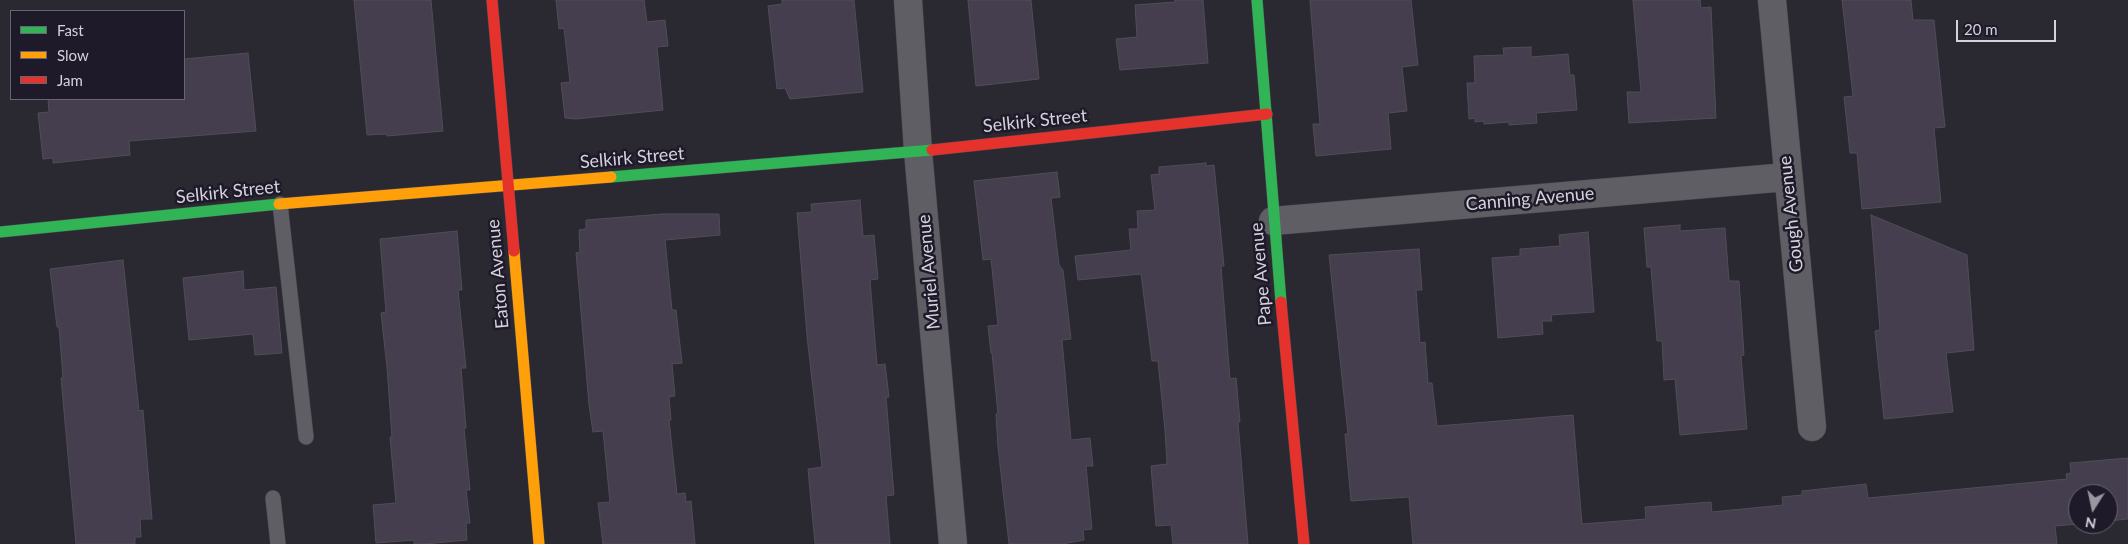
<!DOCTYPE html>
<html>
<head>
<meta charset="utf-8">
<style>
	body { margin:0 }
	#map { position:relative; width:2128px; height:544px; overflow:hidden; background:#2a2830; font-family:Lato,sans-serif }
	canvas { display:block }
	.legend { position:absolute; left:10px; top:10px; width:175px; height:90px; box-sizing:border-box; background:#1f1a29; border:1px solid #686471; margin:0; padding:6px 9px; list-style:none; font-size:15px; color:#d5d2dc }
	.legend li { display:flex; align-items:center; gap:10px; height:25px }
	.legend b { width:25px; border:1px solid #686471 }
	.north { position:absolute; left:2068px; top:484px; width:50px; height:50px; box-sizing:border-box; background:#1f1a29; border:1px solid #686471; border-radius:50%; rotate:190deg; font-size:14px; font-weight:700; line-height:20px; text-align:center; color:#d5d2dc }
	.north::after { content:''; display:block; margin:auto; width:18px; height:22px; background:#9996a0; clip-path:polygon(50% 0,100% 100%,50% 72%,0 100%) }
	.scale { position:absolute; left:1956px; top:20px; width:100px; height:22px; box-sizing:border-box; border:2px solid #d5d2dc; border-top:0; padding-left:6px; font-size:15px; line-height:18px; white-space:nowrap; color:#d5d2dc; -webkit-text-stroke:4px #1f1a29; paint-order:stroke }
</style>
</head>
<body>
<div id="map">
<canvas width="2128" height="544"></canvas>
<ul class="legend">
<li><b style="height:6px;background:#30b455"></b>Fast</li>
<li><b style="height:6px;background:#ff9f0a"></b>Slow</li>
<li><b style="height:6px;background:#e5322d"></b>Jam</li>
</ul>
<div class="north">N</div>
<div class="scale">20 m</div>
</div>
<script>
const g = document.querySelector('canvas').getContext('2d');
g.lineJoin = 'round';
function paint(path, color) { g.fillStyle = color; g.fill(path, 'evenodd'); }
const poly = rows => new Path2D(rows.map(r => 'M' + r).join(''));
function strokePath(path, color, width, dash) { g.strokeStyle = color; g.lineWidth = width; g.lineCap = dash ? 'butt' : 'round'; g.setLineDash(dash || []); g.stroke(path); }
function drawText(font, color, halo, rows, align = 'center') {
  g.font = font + ' Lato,sans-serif'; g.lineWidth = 5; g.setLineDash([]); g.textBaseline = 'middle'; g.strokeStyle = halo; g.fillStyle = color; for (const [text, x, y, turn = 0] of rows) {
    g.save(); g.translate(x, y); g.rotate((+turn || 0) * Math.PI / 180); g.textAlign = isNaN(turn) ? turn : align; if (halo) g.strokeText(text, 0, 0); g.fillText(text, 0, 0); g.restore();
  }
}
const building = poly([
	[354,0,431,0,443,131,387,136,387,134,367,135,354,0],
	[556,0,644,0,647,22,665,20,668,46,657,47,663,110,576,119,565,118,561,83,570,82,564,28,559,29,556,0],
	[782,0,854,0,863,92,790,99,785,88,777,89,768,6,782,4,782,0],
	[968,0,1031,0,1039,79,976,86,968,0],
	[1175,0,1203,0,1208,63,1120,70,1116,39,1137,37,1135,5,1175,2,1175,0],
	[1310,0,1411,0,1418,65,1402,67,1407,111,1388,113,1391,149,1316,156,1313,124,1320,124,1310,0],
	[1633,0,1700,0,1701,8,1711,7,1716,118,1629,123,1627,92,1641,92,1633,0],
	[1842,0,1911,0,1913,20,1934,20,1945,127,1934,128,1941,202,1862,209,1857,153,1850,153,1844,97,1853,96,1842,0],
	[1531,47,1531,57,1568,54,1570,75,1574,75,1577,110,1536,113,1537,123,1509,125,1509,122,1484,124,1484,121,1475,122,1475,118,1469,119,1467,83,1475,83,1474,56,1504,55,1503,48,1531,47],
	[248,53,256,131,129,141,130,155,53,163,53,158,43,159,38,113,49,112,48,99,184,99,184,59,248,53],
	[1206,163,1206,166,1214,165,1224,266,1221,266,1230,379,1236,378,1240,422,1238,422,1248,544,1173,544,1171,525,1156,526,1151,466,1167,464,1165,430,1158,361,1152,361,1141,274,1078,280,1075,256,1131,250,1129,229,1138,229,1137,211,1155,210,1151,175,1159,174,1159,167,1206,163],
	[1057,172,1060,197,1051,198,1059,265,1063,270,1071,339,1062,340,1071,440,1090,438,1093,466,1086,466,1092,529,1083,530,1084,540,1062,544,1009,544,998,447,996,414,998,414,992,353,991,353,988,326,998,325,991,259,983,260,974,181,1057,172],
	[860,200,863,236,874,235,878,279,870,280,877,365,885,364,889,397,886,397,894,495,886,496,890,544,815,544,808,469,822,467,807,336,797,213,812,212,811,204,860,200],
	[662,214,719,214,720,235,665,240,672,310,676,310,682,363,672,364,675,396,669,397,671,420,669,420,677,494,685,493,686,502,691,501,695,544,603,544,598,503,610,502,603,431,593,432,589,405,576,253,580,252,579,230,586,229,586,220,662,214],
	[1871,215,1967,255,1974,350,1946,353,1953,412,1884,419,1875,331,1880,330,1871,215],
	[1680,225,1680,231,1725,228,1729,281,1739,281,1744,355,1741,356,1747,429,1680,435,1675,379,1664,380,1662,341,1657,341,1651,267,1647,267,1644,228,1680,225],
	[457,231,462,290,458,290,466,368,461,368,466,428,464,428,470,490,466,490,470,523,466,523,467,540,425,544,414,544,414,540,376,543,373,505,396,503,390,437,392,437,387,367,381,313,386,312,380,239,457,231],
	[1588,232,1594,312,1551,315,1552,321,1542,321,1543,334,1498,338,1492,258,1520,256,1520,249,1560,246,1559,235,1588,232],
	[1419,249,1422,290,1416,290,1420,343,1425,342,1428,383,1432,383,1437,426,1573,415,1582,524,1646,519,1645,507,1711,502,1712,512,1783,505,1782,497,1802,495,1802,491,1866,484,1868,498,2067,479,2066,474,2071,473,2070,463,2128,458,2128,519,2108,521,2108,494,2078,494,2078,524,2055,526,2057,544,1413,544,1409,497,1351,501,1345,434,1348,434,1329,255,1419,249],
	[123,260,139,411,143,410,152,519,140,519,141,537,135,537,135,544,76,544,61,378,63,378,59,327,57,327,50,269,123,260],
	[243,271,244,290,276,287,282,353,255,355,253,334,189,340,183,278,243,271]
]);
const lane = poly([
	[280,204,306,437],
	[273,498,278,544]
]);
const street = poly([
	[908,0,918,151,953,544],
	[1772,0,1812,427],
	[1273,221,1787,177]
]);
const fast = poly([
	[1257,0,1281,302],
	[611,177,932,150],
	[0,232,279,204]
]);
const slow = poly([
	[279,204,611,177],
	[514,251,539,544]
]);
const jam = poly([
	[492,0,514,251],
	[932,150,1267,114],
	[1281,302,1304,544]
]);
const streetNames = [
	["Selkirk Street",1035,121,-6],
	["Selkirk Street",632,158,-5],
	["Selkirk Street",228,192,-6],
	["Canning Avenue",1530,199,-5],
	["Gough Avenue",1791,214,-96],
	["Muriel Avenue",929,272,-95],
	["Eaton Avenue",498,274,-95],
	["Pape Avenue",1261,274,-95]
];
paint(building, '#443e4e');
strokePath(building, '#504e55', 1);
strokePath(lane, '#45444b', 16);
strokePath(street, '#45444b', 29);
strokePath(fast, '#45444b', 12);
strokePath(slow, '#45444b', 12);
strokePath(jam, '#45444b', 12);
strokePath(lane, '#605e65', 15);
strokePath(street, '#605e65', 28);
strokePath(fast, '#30b455', 11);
strokePath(slow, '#ff9f0a', 11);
strokePath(jam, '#e5322d', 11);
drawText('18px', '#d5d2dc', '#1f1a29', streetNames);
</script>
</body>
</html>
